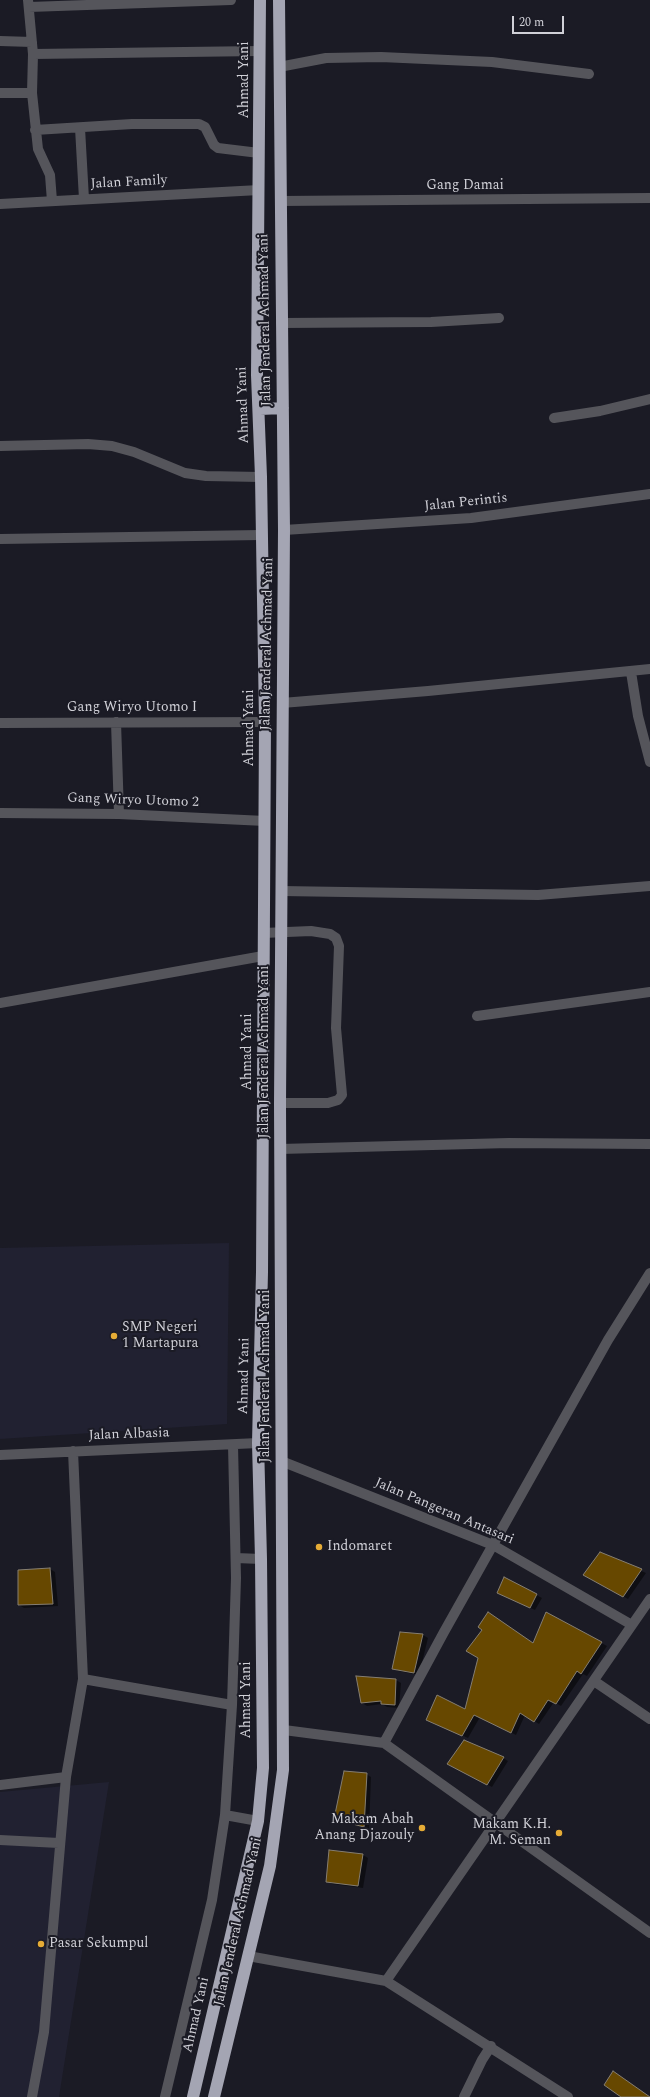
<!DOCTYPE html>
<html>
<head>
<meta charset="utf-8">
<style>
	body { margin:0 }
	#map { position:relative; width:650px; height:2097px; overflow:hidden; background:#1b1b25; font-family:Spectral,serif }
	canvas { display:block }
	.scale { position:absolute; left:512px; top:16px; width:52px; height:18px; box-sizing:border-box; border:2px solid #d0d0d7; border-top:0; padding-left:5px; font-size:12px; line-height:14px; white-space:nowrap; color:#d0d0d7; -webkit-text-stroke:3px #1b1b25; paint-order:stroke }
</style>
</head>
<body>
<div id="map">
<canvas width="650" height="2097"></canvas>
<div class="scale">20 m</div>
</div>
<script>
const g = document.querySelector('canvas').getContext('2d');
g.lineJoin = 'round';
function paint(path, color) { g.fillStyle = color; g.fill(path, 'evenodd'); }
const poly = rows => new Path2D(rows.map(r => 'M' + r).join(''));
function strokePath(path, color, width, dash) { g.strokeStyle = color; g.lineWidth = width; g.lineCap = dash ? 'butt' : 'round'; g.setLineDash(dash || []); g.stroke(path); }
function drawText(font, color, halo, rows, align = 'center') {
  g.font = font + ' Spectral,serif'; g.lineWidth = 4; g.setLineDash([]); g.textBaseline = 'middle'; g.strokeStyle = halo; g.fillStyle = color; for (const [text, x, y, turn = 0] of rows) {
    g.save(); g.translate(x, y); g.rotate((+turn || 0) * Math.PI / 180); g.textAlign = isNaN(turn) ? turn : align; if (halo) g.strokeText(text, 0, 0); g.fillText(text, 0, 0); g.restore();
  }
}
const built = poly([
	[229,1243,227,1424,0,1439,0,1248],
	[109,1782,59,2097,0,2097,0,1792]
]);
const shadow = poly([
	[600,1553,646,1573,628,1599,585,1575],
	[50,1569,55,1572,58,1606,24,1608,19,1605],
	[504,1578,542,1598,535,1610,503,1595],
	[547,1614,607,1646,587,1676,583,1674,561,1706,554,1702,539,1724,525,1715,516,1735,480,1717,468,1738,427,1720,465,1711,534,1644],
	[401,1633,423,1635,428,1638,419,1675,398,1671,393,1668],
	[396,1680,401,1683,399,1708,387,1707,382,1704,367,1706,362,1703],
	[503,1758,508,1761,492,1787,453,1767],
	[366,1774,371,1777,369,1829,336,1819],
	[330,1851,363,1855,368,1858,363,1888,332,1884,327,1881]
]);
const building = poly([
	[600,1552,642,1569,623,1597,583,1575,600,1552],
	[50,1568,53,1604,18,1605,18,1570,50,1568],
	[504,1577,537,1594,530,1608,497,1593,504,1577],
	[488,1612,533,1643,546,1612,602,1642,581,1674,577,1671,556,1704,548,1700,534,1722,520,1713,511,1733,474,1715,462,1736,426,1720,437,1695,465,1709,478,1658,466,1651,482,1630,478,1627,488,1612],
	[400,1632,423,1634,414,1673,392,1669,400,1632],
	[356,1676,396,1679,395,1705,381,1704,381,1701,361,1703,356,1676],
	[464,1740,504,1757,487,1785,447,1764,464,1740],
	[344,1771,367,1773,364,1827,334,1819,344,1771],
	[329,1850,363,1854,358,1886,326,1882,329,1850],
	[613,2071,650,2097,621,2097,604,2085,613,2071]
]);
const minor = poly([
	[28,0,33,54,260,51],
	[29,7,231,0],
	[0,41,32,42],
	[279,67,326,58,381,57,492,62,589,74],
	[0,93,32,93,33,54],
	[32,93,38,149,50,175,52,201],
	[80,128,84,199],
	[35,130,132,124,199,124,205,127,214,145,218,148,259,153],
	[280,201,650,198],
	[0,204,259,190],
	[281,323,431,322,499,318],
	[554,418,600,411,650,399],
	[0,446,88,444,112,446,134,452,185,473,206,476,261,477],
	[284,530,471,518,650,494],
	[0,539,261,535],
	[631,672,638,716,650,762],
	[282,703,428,691,650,669],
	[116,722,119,814],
	[0,723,265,722],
	[0,813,119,814,265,821],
	[281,891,538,895,650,886],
	[263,933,311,931,330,934,336,938,339,946,336,1028,342,1095,338,1100,328,1103,280,1103],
	[0,1003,263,956],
	[477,1016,650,992],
	[280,1149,509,1143,650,1144],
	[650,1273,608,1340,444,1632,384,1743,650,1933],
	[0,1455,258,1443],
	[281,1461,493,1545,632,1625],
	[236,1558,261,1559],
	[83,1679,232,1705],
	[594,1681,650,1719],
	[284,1730,384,1743],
	[0,1785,66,1777,83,1679,73,1451],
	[225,1815,258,1821],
	[0,1840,59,1843],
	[248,1956,386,1981,568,2097],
	[386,1981,650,1599],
	[32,2097,44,2032,66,1777],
	[165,2097,212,1900,225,1815,232,1705,236,1578,233,1445],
	[464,2097,482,2060,491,2046]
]);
const highway = poly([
	[260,409,283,408],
	[193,2097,258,1821,263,1768,261,1559,258,1443,262,1272,265,722,261,477,257,375,260,0],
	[214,2097,270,1866,283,1770,280,1103,284,530,279,0]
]);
const markers = [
	[114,1336,4,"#e6ac36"],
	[319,1547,4,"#e6ac36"],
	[422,1828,4,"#e6ac36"],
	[559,1833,4,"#e6ac36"],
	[41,1944,4,"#e6ac36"]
];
const streetNames = [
	["Ahmad Yani",245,80,-90],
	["Jalan Family",129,183,-3],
	["Gang Damai",465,186],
	["Jalan Jenderal Achmad Yani",266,320,-91],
	["Ahmad Yani",244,405,-92],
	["Jalan Perintis",466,503,-6],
	["Jalan Jenderal Achmad Yani",268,644,-89],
	["Gang Wiryo Utomo I",132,708],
	["Ahmad Yani",250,728,-90],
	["Gang Wiryo Utomo 2",133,801,2],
	["Ahmad Yani",248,1052,-90],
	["Jalan Jenderal Achmad Yani",265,1052,-90],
	["Ahmad Yani",245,1376,-89],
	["Jalan Jenderal Achmad Yani",266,1376,-90],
	["Jalan Albasia",129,1435,-2],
	["Jalan Pangeran Antasari",444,1512,23],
	["Ahmad Yani",247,1700,-90],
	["Jalan Jenderal Achmad Yani",239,1922,-77],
	["Ahmad Yani",197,2015,-77]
];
const poiNames = [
	["SMP Negeri",122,1328],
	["1 Martapura",122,1344],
	["Indomaret",327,1547],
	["Makam Abah",414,1820,"right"],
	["Anang Djazouly",414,1836,"right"],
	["Makam K.H.",551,1825,"right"],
	["M. Seman",551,1841,"right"],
	["Pasar Sekumpul",49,1944]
];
paint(built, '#212131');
paint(shadow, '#0007');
paint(building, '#674800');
strokePath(building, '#857e72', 1);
strokePath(minor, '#55555b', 10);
strokePath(highway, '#a4a5b3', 12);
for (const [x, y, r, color] of markers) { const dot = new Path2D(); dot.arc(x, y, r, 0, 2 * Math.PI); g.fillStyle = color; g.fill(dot); strokePath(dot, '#1b1b25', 1.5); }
drawText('14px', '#d0d0d7', '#1b1b25', streetNames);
drawText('14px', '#d0d0d7', '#1b1b25', poiNames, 'left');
</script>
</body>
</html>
